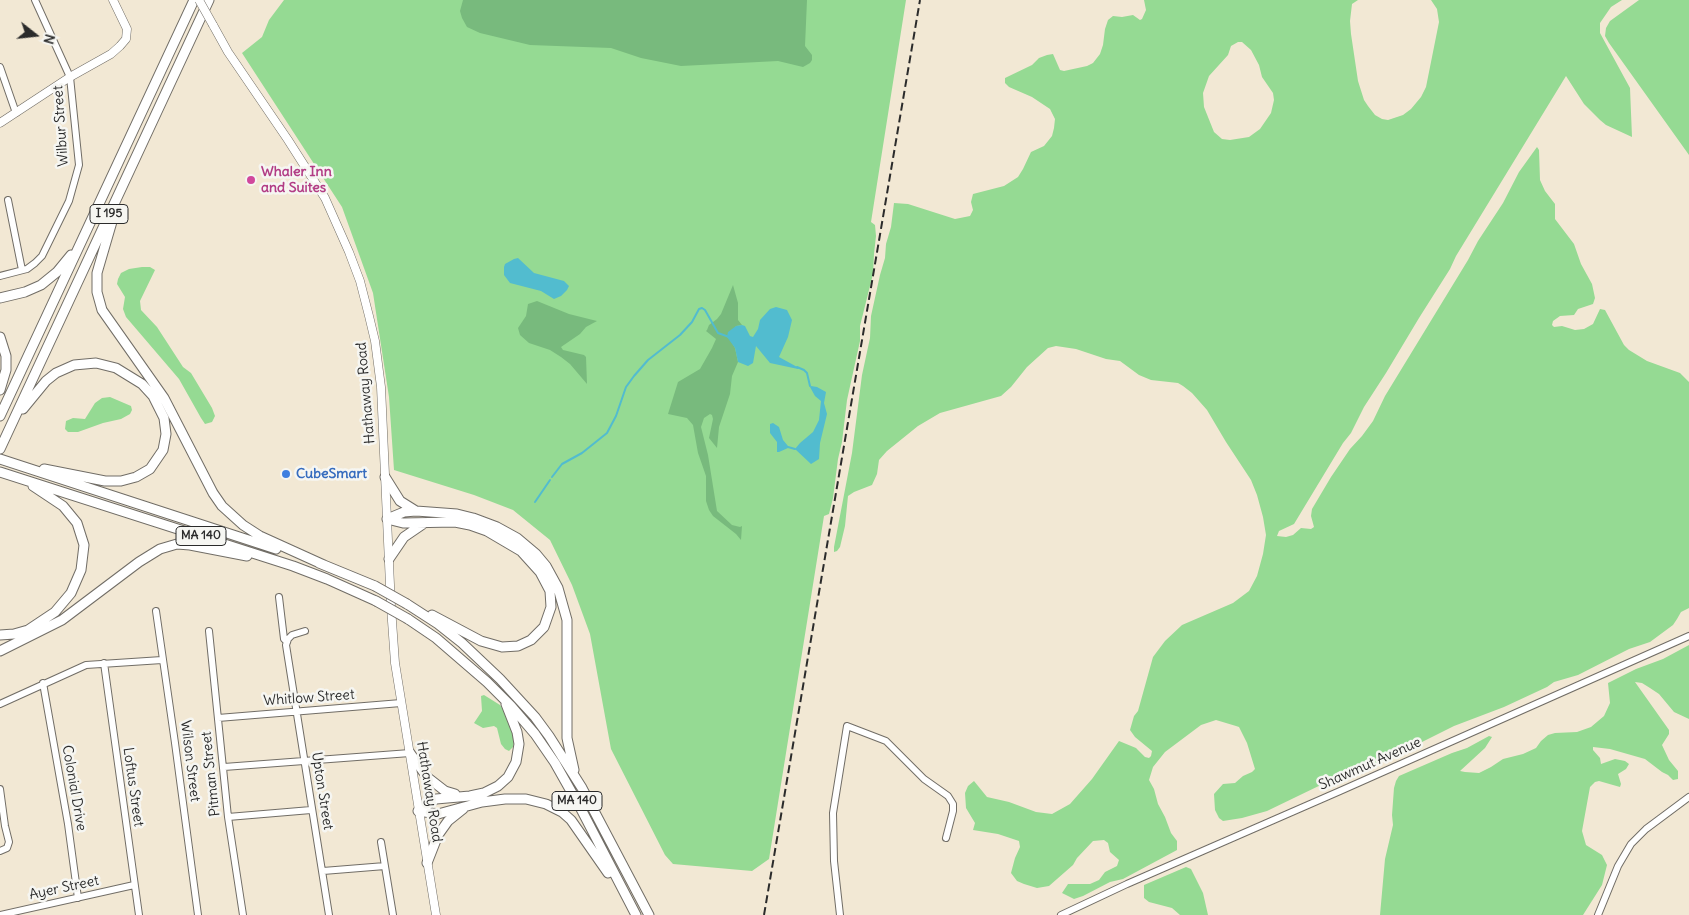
<!DOCTYPE html>
<html>
<head>
<meta charset="utf-8">
<style>
	body { margin:0 }
	#map { position:relative; width:1689px; height:915px; overflow:hidden; background:#f2e8d4; font-family:Delius,sans-serif }
	canvas { display:block }
	.north { position:absolute; left:10px; top:10px; width:50px; height:50px; -webkit-text-stroke:4px #f6f6f2; paint-order:stroke; rotate:106deg; font-size:14px; font-weight:700; line-height:20px; text-align:center; color:#2b2b2b }
	.north::after { content:''; display:block; margin:auto; width:18px; height:22px; background:#2b2b2b; clip-path:polygon(50% 0,100% 100%,50% 72%,0 100%) }
</style>
</head>
<body>
<div id="map">
<canvas width="1689" height="915"></canvas>
<div class="north">N</div>
</div>
<script>
const g = document.querySelector('canvas').getContext('2d');
g.lineJoin = 'round';
function paint(path, color) { g.fillStyle = color; g.fill(path, 'evenodd'); }
const poly = rows => new Path2D(rows.map(r => 'M' + r).join(''));
function strokePath(path, color, width, dash) { g.strokeStyle = color; g.lineWidth = width; g.lineCap = dash ? 'butt' : 'round'; g.setLineDash(dash || []); g.stroke(path); }
function drawText(font, color, halo, rows, align = 'center') {
  g.font = font + ' Delius,sans-serif'; g.lineWidth = 5; g.setLineDash([]); g.textBaseline = 'middle'; g.strokeStyle = halo; g.fillStyle = color; for (const [text, x, y, turn = 0] of rows) {
    g.save(); g.translate(x, y); g.rotate((+turn || 0) * Math.PI / 180); g.textAlign = isNaN(turn) ? turn : align; if (halo) g.strokeText(text, 0, 0); g.fillText(text, 0, 0); g.restore();
  }
}
const green = poly([
	[284,0,906,0,871,222,875,225,876,236,874,254,873,274,860,326,860,341,847,400,842,442,838,459,833,498,829,514,824,516,769,859,752,871,673,864,665,855,611,749,590,634,572,585,550,540,513,510,474,495,394,470,389,397,373,293,342,207,242,53,262,37,269,20],
	[1144,0,1358,0,1352,4,1350,21,1351,34,1358,81,1364,100,1368,106,1375,115,1382,119,1388,120,1403,115,1411,109,1421,97,1426,87,1439,22,1437,9,1431,0,1622,0,1611,7,1600,23,1600,33,1630,88,1632,137,1606,125,1600,120,1584,104,1566,76,1456,256,1450,269,1419,318,1386,373,1364,407,1351,433,1343,443,1294,524,1279,531,1277,536,1286,537,1293,535,1301,528,1311,529,1314,527,1311,516,1312,509,1331,477,1350,449,1362,436,1373,421,1385,396,1468,260,1478,241,1503,203,1519,172,1537,147,1539,150,1540,180,1545,191,1555,204,1555,219,1574,244,1581,264,1592,284,1595,298,1593,304,1578,309,1574,315,1560,316,1553,321,1552,325,1554,327,1562,326,1575,330,1584,329,1593,324,1600,309,1605,310,1624,345,1629,350,1647,361,1680,373,1689,382,1689,608,1681,612,1677,619,1673,625,1650,642,1629,649,1578,675,1554,682,1547,687,1504,707,1454,726,1392,757,1363,768,1336,780,1327,782,1267,811,1242,818,1223,821,1219,818,1215,810,1214,794,1223,784,1235,783,1243,776,1252,772,1255,769,1247,743,1239,727,1236,726,1216,720,1201,725,1165,752,1153,767,1149,780,1154,789,1158,804,1165,817,1171,833,1177,841,1177,850,1123,879,1110,882,1083,896,1074,899,1062,893,1068,884,1090,884,1099,880,1105,872,1117,866,1119,860,1110,852,1108,843,1104,840,1093,841,1077,858,1073,865,1049,886,1037,888,1024,884,1017,881,1011,873,1015,858,1020,847,1019,841,998,834,973,830,975,823,966,808,965,793,968,786,974,781,987,797,1009,802,1036,812,1052,814,1070,804,1092,779,1119,741,1136,748,1145,757,1149,758,1151,756,1152,751,1135,737,1130,730,1134,716,1138,711,1153,657,1165,641,1182,625,1233,603,1249,591,1257,576,1263,554,1266,535,1263,517,1257,495,1251,480,1226,442,1207,410,1192,393,1183,386,1178,383,1151,380,1139,375,1120,361,1106,359,1076,349,1056,346,1048,348,1027,367,1011,387,1001,396,940,413,918,426,887,451,879,460,877,474,872,485,854,492,848,496,845,526,840,547,837,551,834,552,834,547,852,453,862,375,870,338,871,316,880,275,885,258,886,244,891,227,894,203,908,204,955,219,970,216,973,210,971,202,973,194,1004,186,1018,177,1023,169,1031,152,1044,146,1052,136,1054,128,1055,119,1050,109,1032,97,1009,87,1005,83,1005,78,1032,65,1039,58,1047,55,1053,54,1060,70,1064,71,1087,66,1093,63,1100,54,1103,45,1105,29,1108,20,1113,16,1122,17,1133,15,1140,20,1142,19,1146,10],
	[1238,42,1242,42,1251,50,1259,65,1262,77,1273,93,1274,100,1271,113,1260,129,1249,137,1230,140,1222,139,1214,132,1204,107,1203,93,1209,76,1228,55,1231,46],
	[1639,0,1689,0,1689,155,1609,43,1605,36,1606,28,1610,21],
	[142,267,150,267,155,270,140,301,141,310,157,327,183,367,191,373,212,408,215,416,212,422,205,424,201,418,179,379,126,317,123,309,125,297,117,284,118,279,121,273,129,269],
	[110,397,131,406,132,410,130,414,121,419,103,423,78,432,68,432,65,429,66,421,73,418,85,419,95,403,102,398],
	[1689,645,1689,719,1674,712,1659,694,1650,688,1642,683,1635,682,1669,730,1669,734,1662,745,1669,760,1678,771,1678,779,1673,780,1668,775,1662,772,1645,759,1610,749,1593,747,1593,750,1600,758,1601,764,1615,759,1625,761,1629,764,1626,769,1618,774,1621,784,1620,787,1599,781,1595,782,1590,787,1582,831,1586,845,1602,855,1607,865,1602,885,1583,915,1380,915,1385,859,1393,825,1392,815,1394,788,1396,781,1399,776,1452,753,1467,748,1489,736,1492,737,1485,748,1460,771,1465,772,1479,773,1491,767,1503,759,1523,754,1536,748,1541,741,1548,735,1555,733,1577,732,1591,727,1604,716,1610,703,1608,683,1636,669,1663,659],
	[484,695,500,705,509,718,515,739,513,747,509,751,505,749,501,744,497,728,494,726,483,728,474,723,482,711,481,696],
	[1186,867,1191,869,1203,893,1208,915,1180,915,1172,908,1149,902,1144,898,1144,885]
]);
const forest = poly([
	[463,0,807,0,805,46,812,55,812,60,810,63,803,67,778,61,681,66,641,58,611,48,530,45,480,33,467,27,462,18,460,11],
	[733,285,738,303,738,320,742,325,736,326,730,339,735,348,738,362,732,376,730,394,719,427,717,448,709,438,713,419,712,415,710,414,704,418,701,427,708,455,717,511,732,525,740,527,742,526,741,540,736,534,713,516,709,510,706,501,706,476,698,453,693,425,687,418,668,414,678,382,700,369,712,348,716,339,706,331,707,330,709,325,717,319,721,314],
	[537,301,569,314,597,321,586,327,580,334,561,347,563,350,584,355,586,357,587,384,570,364,561,357,550,350,529,343,520,335,518,328,526,316,528,304]
]);
const water = poly([
	[518,258,534,273,564,281,569,286,567,290,561,296,554,299,541,291,510,283,504,275,504,267,505,264,514,259],
	[776,307,787,310,792,320,788,337,779,357,799,368,798,369,770,363,756,346,753,363,748,366,738,362,735,348,727,337,728,332,736,326,742,325,745,326,750,336,753,337,758,329,760,320,770,309],
	[811,386,817,387,826,392,824,403,827,414,820,443,819,459,811,464,795,449,800,443,813,432,819,420,821,401,815,396,810,387],
	[773,423,779,427,783,440,788,446,788,448,779,452,777,452,777,442,770,433,770,424]
]);
const stream = poly([
	[797,367,804,370,807,373,810,386],
	[788,447,795,449],
	[552,477,562,464,582,453,607,433,616,416,626,387,634,376,648,360,680,335,692,322,699,309,702,308,705,310,718,333,729,337],
	[535,502,550,480]
]);
const minor = poly([
	[0,67,16,113],
	[8,200,22,270],
	[0,276,27,269,35,263,42,256,69,201,79,165,70,77,35,0],
	[279,597,284,639,287,642],
	[156,611,175,743,198,915],
	[209,631,228,817,243,915],
	[305,631,292,635,288,639,286,645,329,915],
	[104,663,139,915],
	[43,683,68,824,78,898],
	[0,704,86,665,162,660],
	[218,718,401,703],
	[224,767,410,753],
	[0,789,5,826,9,842,7,848,0,851],
	[228,817,311,810],
	[381,842,393,915],
	[323,871,385,866],
	[0,915,134,885],
	[840,915,834,861,833,813,847,726,886,741,924,779,948,796,953,804,953,811,946,838],
	[1061,915,1127,884,1340,791,1689,636],
	[1598,915,1618,866,1631,844,1646,829,1689,797]
]);
const major = poly([
	[213,25,228,52,288,140,325,198,349,252,360,281,369,316,375,341,381,387,391,607,395,663,436,915],
	[0,123,70,77,111,54,120,46,126,39,127,29,113,0]
]);
const highway = poly([
	[116,208,97,273,97,292,102,310,164,398,213,493,222,506,243,525,260,536,324,565],
	[0,298,25,292,41,285,57,272,71,255],
	[0,337,6,356,6,370,0,390],
	[23,409,46,381,56,373,74,365,96,363,116,368,142,384,153,396,164,418,166,434,163,450,150,469,136,477,121,481,105,481,44,469],
	[0,416,194,0],
	[0,449,209,0],
	[0,459,276,549],
	[0,472,293,566,327,579,376,601],
	[385,477,400,501,416,511],
	[387,519,404,512,416,511,457,514,473,518,497,527,517,538,536,554,546,566,558,588,567,620,567,738,574,770],
	[387,519,403,523,455,522,470,525,487,531,521,551,540,572,550,591,551,607,544,627,531,640,518,646,502,647,481,641,432,615],
	[389,559,404,537,423,524],
	[319,563,375,586],
	[407,604,438,624,462,643,500,679,535,717,549,736,582,788,649,915],
	[408,619,436,638,487,682,511,706,535,734,555,763,581,809,636,915],
	[0,635,14,634,28,630,55,612,71,593,81,570,84,545,77,523,63,506,33,486],
	[0,651,62,620,139,562,160,549,177,544,190,545,247,556],
	[410,753,427,777,445,791,455,794],
	[418,811,438,814,482,802,505,799,526,799,546,804,562,812,571,820,608,873],
	[418,811,436,799,470,796,484,793,498,786,508,777,516,762,519,744,517,732,506,704],
	[427,863,438,835,448,821,463,809]
]);
const rail = poly([
	[764,915,920,0]
]);
const majorBridge = poly([
	[199,0,213,25]
]);
const highwayBridge = poly([
	[375,586,407,604],
	[376,601,408,619]
]);
const markers = [
	[251,180,5,"#d1479c"],
	[286,474,5,"#3f7fe0"]
];
const shields = [
	[109,214,38],
	[201,536,50],
	[577,801,50]
];
const shieldNames = [
	["I 195",109,214],
	["MA 140",201,536],
	["MA 140",577,801]
];
const streetNames = [
	["Wilbur Street",61,126,-94],
	["Hathaway Road",366,393,-95],
	["Whitlow Street",309,698,-4],
	["Wilson Street",190,761,83],
	["Shawmut Avenue",1370,764,-24],
	["Pitman Street",211,774,-96],
	["Loftus Street",133,787,82],
	["Colonial Drive",74,788,80],
	["Upton Street",322,791,81],
	["Hathaway Road",429,792,81],
	["Ayer Street",64,888,-12]
];
const hotelNames = [
	["Whaler Inn",261,172],
	["and Suites",261,188]
];
const shopNames = [
	["CubeSmart",296,474]
];
paint(green, '#95da93');
paint(forest, '#78ba7d');
paint(water, '#52bccf');
strokePath(stream, '#52bccf', 2);
strokePath(minor, '#716d66', 8);
strokePath(major, '#716d66', 9);
strokePath(highway, '#716d66', 11);
strokePath(minor, '#fff', 6);
strokePath(major, '#fff', 8);
strokePath(highway, '#fff', 9);
strokePath(rail, '#2b2b2b', 2, [8, 4]);
strokePath(majorBridge, '#716d66', 9, []);
strokePath(highwayBridge, '#716d66', 11, []);
strokePath(majorBridge, '#fff', 8);
strokePath(highwayBridge, '#fff', 9);
for (const [x, y, r, color] of markers) { const dot = new Path2D(); dot.arc(x, y, r, 0, 2 * Math.PI); g.fillStyle = color; g.fill(dot); strokePath(dot, '#f6f6f2', 2); }
for (const [x, y, w] of shields) { const box = new Path2D(); box.roundRect(x - w / 2, y - 9.5, w, 19, 4); g.fillStyle = '#f6f6f2'; g.fill(box); strokePath(box, '#2b2b2b', 1); }
drawText('bold 12px', '#2b2b2b', null, shieldNames);
drawText('14px', '#2b2b2b', '#f6f6f2', streetNames);
drawText('bold 14px', '#b23c85', '#f6f6f2', hotelNames, 'left');
drawText('bold 14px', '#366cbe', '#f6f6f2', shopNames, 'left');
</script>
</body>
</html>
